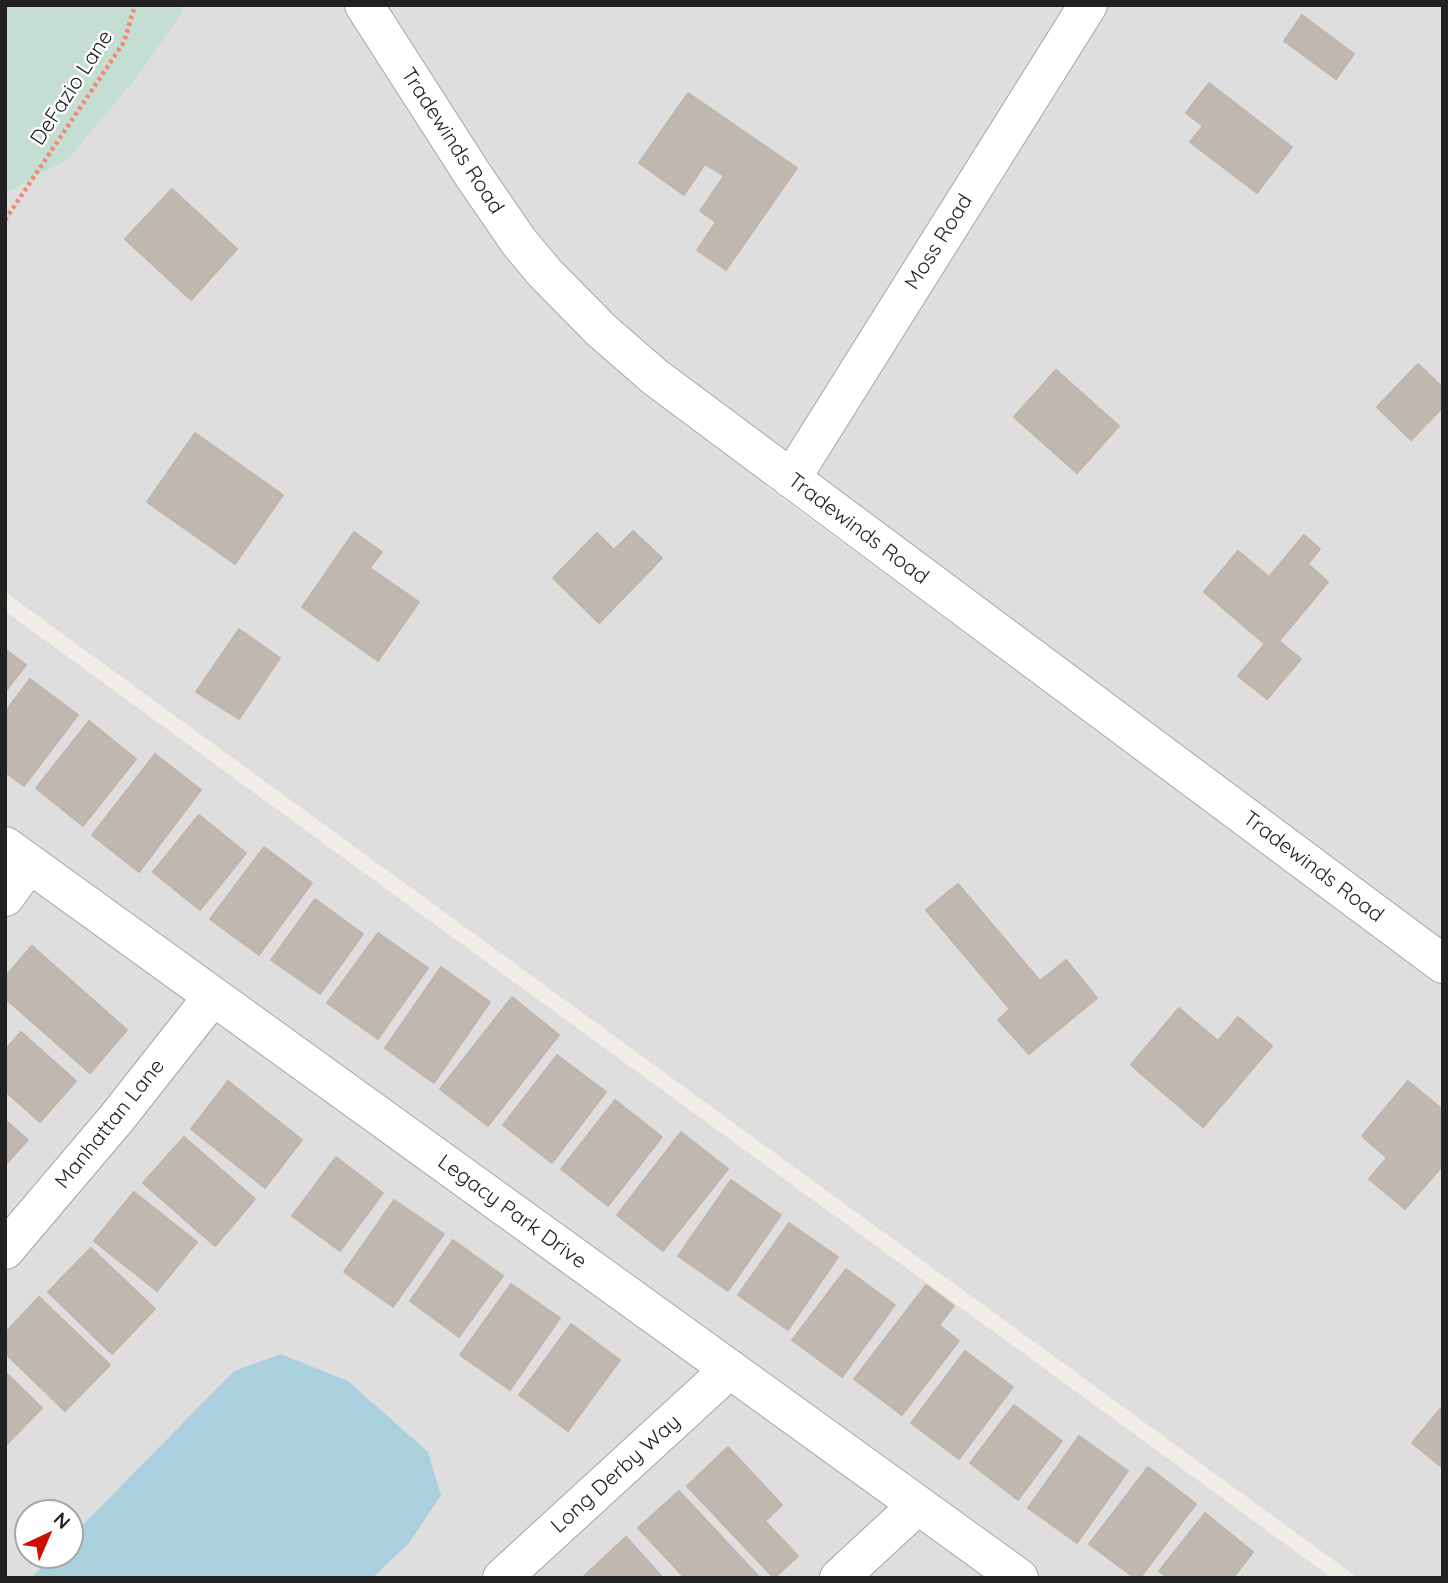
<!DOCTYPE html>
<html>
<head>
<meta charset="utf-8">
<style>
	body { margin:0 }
	#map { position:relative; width:1448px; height:1583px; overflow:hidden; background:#f1eee8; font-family:Quicksand,sans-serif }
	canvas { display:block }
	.frame { position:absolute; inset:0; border:7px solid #212121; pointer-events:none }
	.north { position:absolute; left:14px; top:1499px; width:70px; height:70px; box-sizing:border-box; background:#fff; border:2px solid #a6a6a6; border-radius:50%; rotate:44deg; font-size:19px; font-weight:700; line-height:28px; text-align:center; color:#212121 }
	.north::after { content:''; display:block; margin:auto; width:24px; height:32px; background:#cc0e05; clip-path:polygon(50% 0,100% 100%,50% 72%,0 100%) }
</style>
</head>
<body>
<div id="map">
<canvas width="1448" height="1583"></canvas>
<div class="frame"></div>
<div class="north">N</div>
</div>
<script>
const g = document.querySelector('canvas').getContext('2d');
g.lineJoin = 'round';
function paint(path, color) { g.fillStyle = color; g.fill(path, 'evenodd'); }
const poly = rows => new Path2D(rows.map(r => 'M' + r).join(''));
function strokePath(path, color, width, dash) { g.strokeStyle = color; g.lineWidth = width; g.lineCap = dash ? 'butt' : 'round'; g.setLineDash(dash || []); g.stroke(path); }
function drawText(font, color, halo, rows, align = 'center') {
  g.font = font + ' Quicksand,sans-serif'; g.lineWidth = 5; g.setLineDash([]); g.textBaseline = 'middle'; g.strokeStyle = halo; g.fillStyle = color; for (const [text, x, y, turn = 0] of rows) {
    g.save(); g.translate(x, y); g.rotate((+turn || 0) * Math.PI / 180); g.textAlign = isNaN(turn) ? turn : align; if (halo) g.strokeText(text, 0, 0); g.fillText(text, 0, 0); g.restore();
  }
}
const residential = poly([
	[182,5,343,5,458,185,768,485,767,487,1443,986,1443,1578,1358,1578,5,592,5,194,68,159,183,11],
	[385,5,1068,5,787,454,667,364,613,317,557,260,487,164],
	[1107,5,1443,5,1443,941,813,473],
	[5,611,304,829,1332,1578,5,1578],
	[28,1513,70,1513,70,1555,28,1555]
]);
const wetland = poly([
	[5,5,182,5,183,11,137,77,68,159,5,194]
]);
const water = poly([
	[281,1354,348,1381,428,1452,441,1495,409,1543,372,1578,31,1578,54,1555,70,1555,70,1538,234,1371]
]);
const building = poly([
	[1302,15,1354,54,1336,79,1284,41,1302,15],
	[1209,83,1292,147,1257,193,1190,142,1203,126,1186,113,1209,83],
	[688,93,797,168,726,270,697,250,716,222,700,211,724,176,705,164,684,195,639,163,688,93],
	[172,189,237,249,191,300,125,239,172,189],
	[1418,364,1443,388,1443,407,1411,440,1377,407,1418,364],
	[1056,370,1119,426,1077,473,1014,417,1056,370],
	[195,433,283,495,235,564,147,502,195,433],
	[633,531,662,558,599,623,553,578,597,533,614,550,633,531],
	[354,532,382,552,370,568,419,602,378,661,302,607,354,532],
	[1304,535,1320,549,1308,564,1328,582,1279,641,1301,659,1267,699,1238,676,1265,644,1204,592,1238,551,1269,577,1304,535],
	[239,629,280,658,239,719,196,692,239,629],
	[5,649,26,665,5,692,5,649],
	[30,679,78,715,24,786,5,772,5,712,30,679],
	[89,721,136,759,83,826,36,788,89,721],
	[155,754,201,790,139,872,92,835,155,754],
	[199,815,246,853,200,910,153,872,199,815],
	[264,847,312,883,259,955,210,919,264,847],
	[958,884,1040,981,1066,960,1097,998,1029,1054,998,1020,1010,1009,926,910,958,884],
	[315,899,363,934,320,994,271,960,315,899],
	[378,933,428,968,378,1039,327,1003,378,933],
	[32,946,127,1030,90,1073,5,998,5,977,32,946],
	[441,967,490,1002,434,1083,385,1048,441,967],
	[512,997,559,1035,488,1126,440,1089,512,997],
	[1179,1008,1218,1041,1238,1017,1272,1046,1203,1127,1131,1065,1179,1008],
	[21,1032,76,1081,40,1122,5,1091,5,1050,21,1032],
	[557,1055,606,1092,552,1163,503,1125,557,1055],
	[228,1081,302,1140,265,1188,191,1129,228,1081],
	[1408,1081,1443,1110,1443,1165,1405,1209,1369,1179,1387,1158,1362,1136,1408,1081],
	[615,1100,662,1137,608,1206,561,1169,615,1100],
	[5,1120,28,1140,5,1165,5,1120],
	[681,1132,728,1169,663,1251,617,1215,681,1132],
	[184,1137,255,1199,215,1246,143,1183,184,1137],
	[336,1157,383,1193,340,1251,292,1216,336,1157],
	[731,1180,781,1215,728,1291,678,1256,731,1180],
	[134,1192,197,1242,157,1291,94,1241,134,1192],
	[394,1200,444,1234,393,1307,344,1272,394,1200],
	[789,1223,838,1257,788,1330,738,1295,789,1223],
	[453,1240,503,1276,459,1337,410,1301,453,1240],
	[91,1248,155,1309,112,1354,48,1292,91,1248],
	[846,1269,895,1305,842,1377,792,1340,846,1269],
	[511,1284,560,1318,510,1390,460,1355,511,1284],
	[926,1285,954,1306,939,1325,959,1341,902,1415,854,1379,926,1285],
	[39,1297,110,1365,65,1411,5,1353,5,1333,39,1297],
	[571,1324,620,1360,568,1431,519,1395,571,1324],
	[965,1351,1013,1387,959,1459,911,1423,965,1351],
	[5,1372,42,1408,5,1446,5,1372],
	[1014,1405,1062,1441,1018,1500,970,1463,1014,1405],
	[1443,1406,1443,1468,1412,1443,1443,1406],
	[1079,1436,1128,1471,1077,1543,1028,1508,1079,1436],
	[728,1447,782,1505,765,1521,798,1556,774,1578,687,1486,728,1447],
	[1148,1467,1196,1504,1140,1578,1135,1578,1089,1544,1148,1467],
	[679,1491,760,1578,685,1578,638,1528,679,1491],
	[1205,1513,1253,1552,1233,1578,1168,1578,1159,1571,1205,1513],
	[626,1537,663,1578,586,1578,584,1576,626,1537]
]);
const path = poly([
	[5,220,124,42,135,5]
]);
const minor = poly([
	[364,5,473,175,519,242,544,272,601,330,655,377,1443,964],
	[791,479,1088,5],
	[5,846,1019,1578],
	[5,897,29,864],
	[5,1250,116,1119,213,996],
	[502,1578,730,1369],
	[839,1578,918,1505]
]);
const streetNames = [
	["DeFazio Lane",72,88,-57],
	["Tradewinds Road",452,141,57],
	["Moss Road",939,242,-58],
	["Tradewinds Road",858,529,37],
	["Tradewinds Road",1313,867,37],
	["Manhattan Lane",110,1124,-51],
	["Legacy Park Drive",512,1212,36],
	["Long Derby Way",616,1474,-42]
];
paint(residential, '#dfdede');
paint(wetland, '#c5ded4');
paint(water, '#aacfdd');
paint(building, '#beb8b1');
strokePath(building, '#c2b6aa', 2);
strokePath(minor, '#a5a5a5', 40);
strokePath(path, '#f68773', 4.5, [3.5, 3.5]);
strokePath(minor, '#fff', 38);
drawText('21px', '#212121', '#fff', streetNames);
</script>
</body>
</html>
